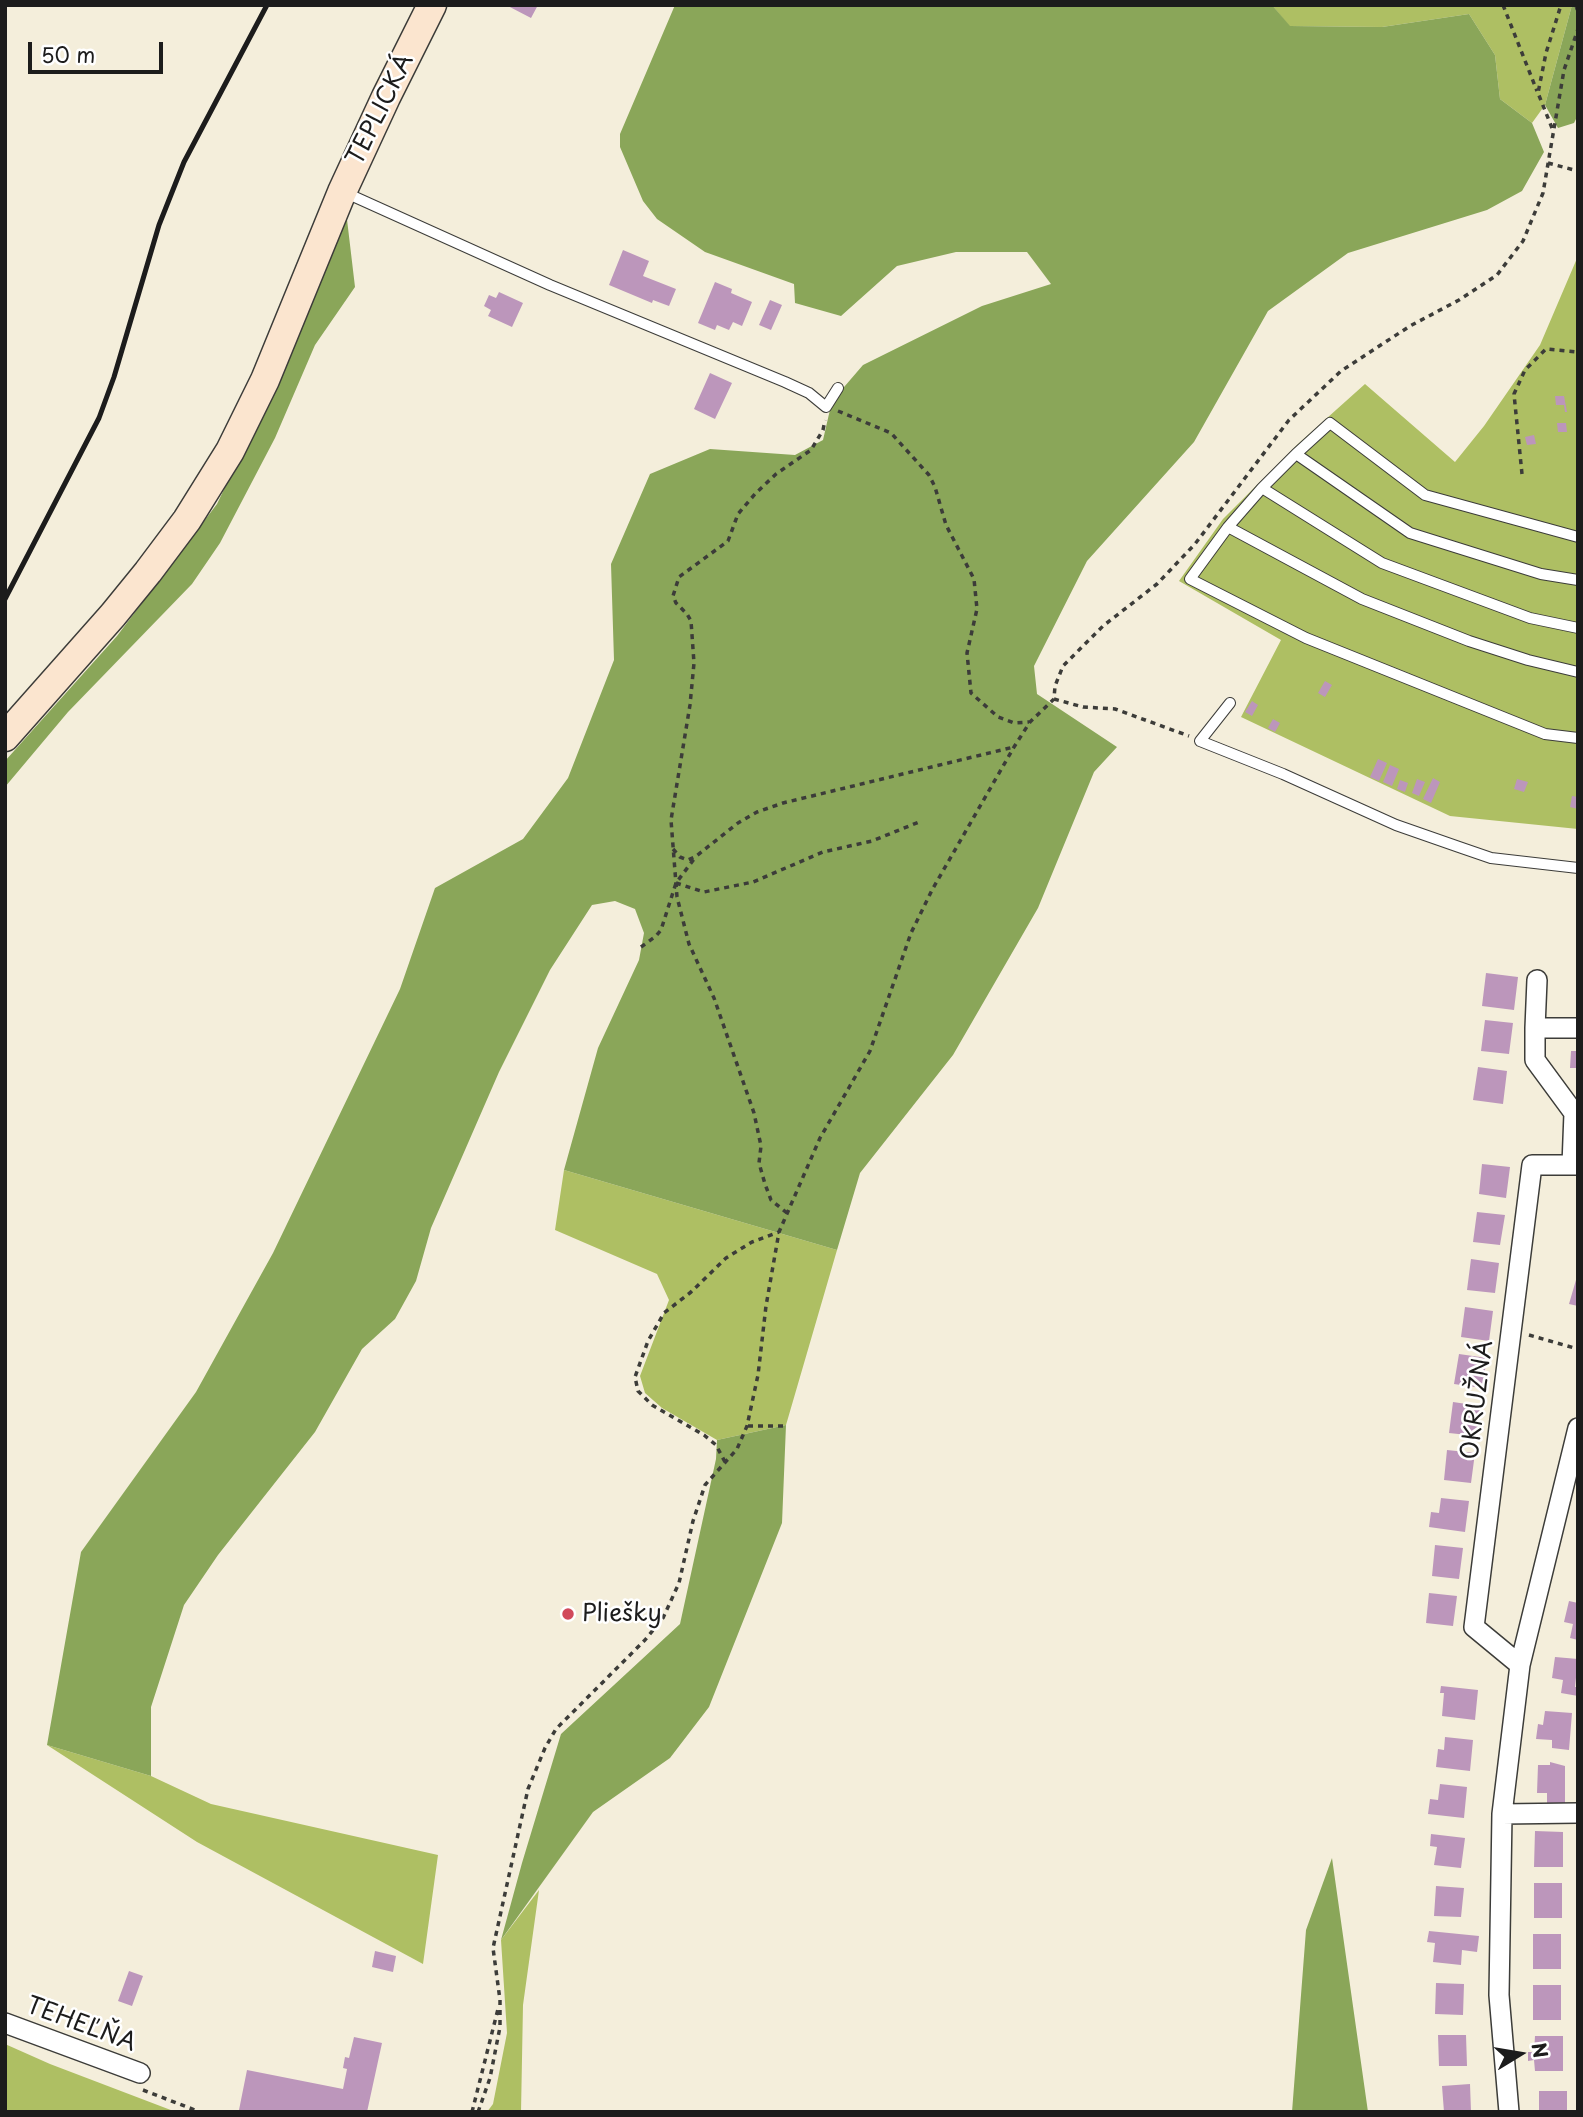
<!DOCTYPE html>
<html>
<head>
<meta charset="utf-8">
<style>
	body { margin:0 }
	#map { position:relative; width:1583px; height:2117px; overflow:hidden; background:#f4eedb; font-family:"Playpen Sans",sans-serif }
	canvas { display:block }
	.frame { position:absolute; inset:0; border:7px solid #1c1c1c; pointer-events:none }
	.north { position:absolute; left:1485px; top:2019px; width:70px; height:70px; -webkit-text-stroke:5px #fff; paint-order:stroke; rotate:79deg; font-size:19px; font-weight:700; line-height:28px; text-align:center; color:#1c1c1c }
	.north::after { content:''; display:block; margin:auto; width:24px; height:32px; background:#1c1c1c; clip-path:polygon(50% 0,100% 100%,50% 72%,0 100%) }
	.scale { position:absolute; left:28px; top:42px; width:135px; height:32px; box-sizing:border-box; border:4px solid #1c1c1c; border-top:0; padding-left:9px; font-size:21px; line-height:24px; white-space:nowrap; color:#1c1c1c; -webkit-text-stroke:5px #fff; paint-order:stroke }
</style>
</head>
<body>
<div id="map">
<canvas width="1583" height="2117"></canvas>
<div class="frame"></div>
<div class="north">N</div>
<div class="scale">50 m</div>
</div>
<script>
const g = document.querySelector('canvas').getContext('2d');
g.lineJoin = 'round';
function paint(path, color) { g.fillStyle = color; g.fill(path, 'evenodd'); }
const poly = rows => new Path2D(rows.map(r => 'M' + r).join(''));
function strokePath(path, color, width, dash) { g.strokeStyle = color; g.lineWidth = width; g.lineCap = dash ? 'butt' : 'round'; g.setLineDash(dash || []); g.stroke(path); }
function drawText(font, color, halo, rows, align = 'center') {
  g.font = font + ' "Playpen Sans",sans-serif'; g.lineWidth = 5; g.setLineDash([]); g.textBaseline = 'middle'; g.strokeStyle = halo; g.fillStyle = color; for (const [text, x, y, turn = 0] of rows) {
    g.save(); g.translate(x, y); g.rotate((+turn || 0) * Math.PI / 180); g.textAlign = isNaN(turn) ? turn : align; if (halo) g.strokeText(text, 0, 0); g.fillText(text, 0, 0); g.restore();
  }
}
const green = poly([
	[1272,5,1572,5,1545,105,1532,123,1500,99,1495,55,1469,14,1382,27,1289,26],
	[1578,256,1578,829,1450,816,1241,717,1281,640,1179,581,1223,519,1298,444,1365,384,1455,462,1484,426,1540,345],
	[564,1170,837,1250,786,1425,717,1440,662,1408,645,1393,640,1376,669,1300,657,1274,555,1230],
	[47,1745,151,1776,211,1804,438,1855,423,1964,197,1842],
	[539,1890,523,2005,521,2112,487,2112,493,2104,507,2033,501,1940],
	[5,2044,50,2064,176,2112,5,2112]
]);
const forest = poly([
	[675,5,1272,5,1290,26,1382,27,1469,14,1495,55,1500,99,1532,123,1544,152,1522,191,1487,210,1348,253,1268,311,1194,442,1087,561,1034,666,1037,694,1117,747,1094,772,1038,908,953,1055,860,1173,837,1250,564,1170,598,1048,639,960,644,933,635,909,615,901,592,905,550,970,499,1072,431,1228,416,1281,395,1319,362,1349,315,1432,218,1555,184,1605,151,1707,151,1776,47,1745,81,1552,196,1392,273,1253,400,989,435,888,523,839,568,778,614,660,611,564,650,474,710,449,795,455,823,440,832,401,863,365,982,306,1051,284,1027,252,956,252,897,266,841,316,795,303,794,284,705,252,657,219,643,201,620,147,620,134],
	[1572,5,1578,5,1578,115,1574,123,1558,128,1545,105],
	[346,211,355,287,315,345,275,438,220,543,192,584,68,712,5,787,5,761,117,636,217,504,295,342],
	[786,1425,782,1523,709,1707,670,1758,593,1812,501,1940,522,1863,561,1734,680,1624,716,1459,717,1440],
	[1332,1858,1368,2112,1292,2112,1306,1930]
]);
const building = poly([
	[506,5,538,5,531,18],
	[623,250,649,261,643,276,676,289,669,306,653,300,652,303,609,285],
	[715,282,732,289,731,293,752,302,742,326,733,322,729,330,717,325,715,330,698,323],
	[499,292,523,303,512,327,488,316,491,310,484,306,489,295,496,298],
	[770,300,782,305,771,330,759,325],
	[710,373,732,383,715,419,694,409],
	[1555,396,1564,396,1567,412,1565,412,1564,405,1556,405],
	[1557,423,1566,423,1567,432,1558,432],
	[1534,435,1536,444,1527,445,1525,437],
	[1325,681,1332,685,1325,697,1318,693],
	[1252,701,1258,705,1252,716,1245,712],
	[1273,719,1280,723,1275,732,1268,728],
	[1378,759,1387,763,1379,781,1370,777],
	[1390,765,1399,769,1392,786,1383,782],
	[1433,778,1440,782,1431,803,1423,799],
	[1417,779,1425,782,1419,796,1412,793],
	[1517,779,1528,782,1524,792,1514,789],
	[1400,780,1408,783,1405,792,1397,789],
	[1572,796,1578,797,1578,809,1570,807],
	[1486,973,1518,977,1514,1010,1482,1006],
	[1485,1020,1513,1023,1509,1054,1481,1051],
	[1571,1051,1578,1051,1578,1068,1570,1068],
	[1478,1067,1507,1071,1503,1104,1473,1100],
	[1482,1164,1510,1167,1506,1198,1479,1194],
	[1477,1212,1505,1215,1500,1245,1473,1242],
	[1471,1259,1499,1263,1495,1293,1467,1290],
	[1578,1273,1578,1306,1569,1304],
	[1465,1307,1493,1311,1489,1341,1461,1337],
	[1459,1354,1487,1358,1482,1388,1454,1384],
	[1453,1402,1480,1406,1477,1436,1449,1433],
	[1447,1450,1475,1453,1471,1483,1444,1480],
	[1441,1498,1469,1501,1465,1532,1429,1527,1431,1512,1439,1513],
	[1435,1545,1463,1548,1459,1579,1432,1576],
	[1429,1593,1457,1596,1453,1626,1426,1623],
	[1569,1601,1578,1603,1578,1640,1570,1638,1573,1624,1564,1622],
	[1555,1657,1578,1659,1575,1687,1578,1687,1578,1696,1561,1693,1563,1680,1552,1678],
	[1441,1686,1478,1690,1475,1720,1442,1716,1444,1693,1440,1693],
	[1545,1711,1572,1713,1569,1750,1552,1748,1552,1740,1536,1739,1538,1724,1543,1725],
	[1445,1737,1473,1740,1470,1771,1436,1767,1438,1749,1444,1750],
	[1550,1762,1565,1766,1565,1803,1547,1803,1547,1793,1537,1793,1538,1765,1550,1765],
	[1440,1784,1467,1787,1464,1818,1428,1814,1430,1799,1438,1800],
	[1535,1831,1563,1832,1563,1867,1534,1867],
	[1431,1834,1465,1838,1461,1868,1434,1865,1437,1847,1430,1846],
	[1534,1883,1562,1883,1562,1918,1534,1918],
	[1436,1886,1464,1888,1461,1917,1434,1916],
	[1429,1931,1479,1936,1477,1952,1462,1950,1461,1965,1433,1962,1435,1943,1427,1942],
	[1533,1934,1561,1934,1561,1969,1533,1969],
	[375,1951,396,1956,393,1972,372,1967],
	[129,1971,143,1976,132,2006,118,2001],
	[1436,1983,1464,1984,1463,2015,1435,2014],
	[1533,1985,1561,1985,1561,2020,1533,2020],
	[1438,2035,1466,2035,1467,2066,1439,2066],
	[1535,2036,1563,2036,1563,2071,1535,2071,1534,2060,1528,2061,1528,2052,1534,2052],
	[354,2037,382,2043,367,2112,239,2110,247,2070,343,2089,347,2069,343,2068,345,2057,349,2058],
	[1470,2084,1471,2112,1444,2112,1442,2086],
	[1539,2091,1567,2091,1567,2112,1539,2112]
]);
const path = poly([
	[1503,5,1537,91],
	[1576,5,1578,13],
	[1552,128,1538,93,1546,53,1561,5],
	[1548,163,1578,171],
	[838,411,891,433,929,475,935,487,946,525,974,579,977,609,967,653,971,693,998,717,1014,723,1029,722],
	[1522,474,1514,394,1525,370,1546,349,1578,352],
	[1054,699,1083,707,1115,709,1189,736],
	[673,849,680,857,688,860,695,857,738,823,757,812,783,803,1014,747],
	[676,883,704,892,753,882,823,852,872,841,919,822],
	[641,947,656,936,661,930,676,883,694,859],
	[787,1213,771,1200,765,1184,759,1163,761,1146,754,1113,714,998,689,944,677,897,671,820,690,705,694,663,691,621,687,614,676,603,673,596,679,577,728,541,738,514,755,494,776,474,811,450,823,430,825,420],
	[1529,1335,1578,1349],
	[748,1426,788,1426],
	[725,1462,716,1445,704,1435,652,1405,638,1391,635,1377,648,1341,664,1313,691,1292,726,1258,752,1242,779,1232],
	[143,2090,200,2112],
	[472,2112,498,2009],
	[478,2112,490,2078,500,2027,500,2000,493,1948,528,1789,545,1748,556,1729,645,1640,663,1618,679,1583,693,1521,705,1485,737,1449,747,1426,758,1375,766,1306,779,1232,820,1138,870,1051,911,933,932,890,1014,747,1030,722,1054,699,1055,686,1063,666,1103,626,1157,584,1195,544,1289,420,1341,371,1410,326,1459,300,1497,275,1523,241,1543,193,1564,70,1578,29]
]);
const lane = poly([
	[346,193,550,285,785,382,809,393,826,407,838,388],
	[1296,454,1330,423,1425,495,1578,537],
	[1262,488,1382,563,1530,618,1578,628],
	[1228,527,1362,599,1469,641,1528,660,1578,672],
	[1578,580,1541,574,1410,533,1296,454,1262,488,1228,527,1190,579,1306,638,1545,734,1578,738],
	[1230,703,1200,741,1283,774,1396,825,1459,847,1491,858,1578,868]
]);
const street = poly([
	[1535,1028,1537,980],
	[1572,1165,1574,1113,1535,1060,1535,1028,1578,1028],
	[1520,1665,1474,1627,1532,1165,1578,1165],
	[1502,1814,1578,1813],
	[5,2023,140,2073],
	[1509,2112,1499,1995,1502,1814,1520,1665,1578,1428]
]);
const secondary = poly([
	[5,737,113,615,148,572,187,520,230,451,265,380,342,192,386,97,432,5]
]);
const rail = poly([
	[5,599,99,418,114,377,159,225,184,162,267,5]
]);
const markers = [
	[568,1614,7,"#d1495b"]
];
const streetNames = [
	["TEPLICKÁ",381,110,-64],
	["OKRUŽNÁ",1478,1400,-83],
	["TEHEĽŇA",81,2025,20]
];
const poiNames = [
	["Pliešky",582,1614]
];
paint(green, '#aebf63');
paint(forest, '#8aa659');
paint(building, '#bc96bb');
strokePath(lane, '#3c3c39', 12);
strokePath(street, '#3c3c39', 22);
strokePath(secondary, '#3c3c39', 31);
strokePath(path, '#3c3c39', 3.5, [5, 5]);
strokePath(lane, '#fff', 10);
strokePath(street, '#fff', 19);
strokePath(secondary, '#fbe5cf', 28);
strokePath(rail, '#1c1c1c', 5);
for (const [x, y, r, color] of markers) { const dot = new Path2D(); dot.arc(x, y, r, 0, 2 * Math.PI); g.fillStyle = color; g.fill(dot); strokePath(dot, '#fff', 2.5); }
drawText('24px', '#1c1c1c', '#fff', streetNames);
drawText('24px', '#1c1c1c', '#fff', poiNames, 'left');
</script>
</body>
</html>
